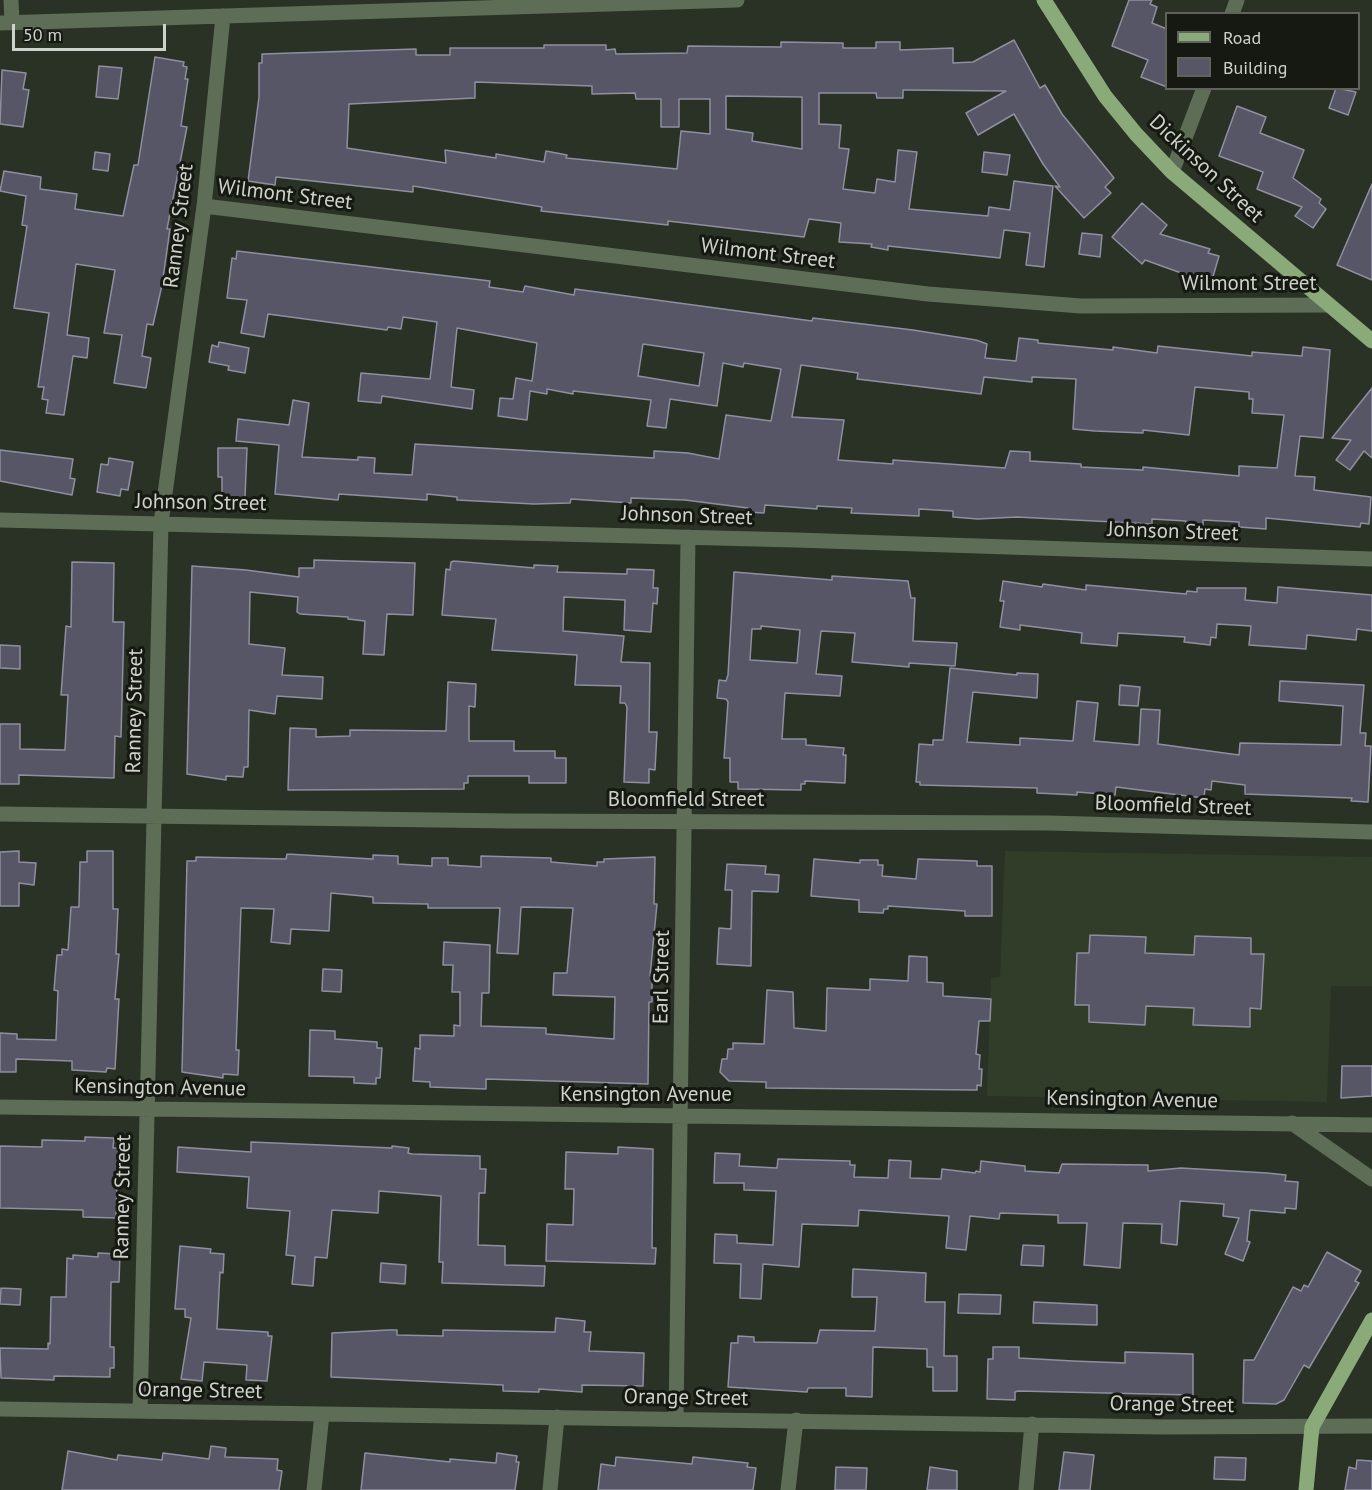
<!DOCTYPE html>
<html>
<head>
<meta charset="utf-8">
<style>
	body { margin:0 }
	#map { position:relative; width:1372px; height:1490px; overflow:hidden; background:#293225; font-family:"PT Sans",sans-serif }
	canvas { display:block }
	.legend { position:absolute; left:1165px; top:12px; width:195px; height:78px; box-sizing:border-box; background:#151912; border:2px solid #5f635c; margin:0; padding:8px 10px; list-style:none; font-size:18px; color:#cdd3ca }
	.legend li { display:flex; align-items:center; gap:12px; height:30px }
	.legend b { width:30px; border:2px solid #5f635c }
	.scale { position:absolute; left:12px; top:24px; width:154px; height:27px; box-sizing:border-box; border:3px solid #cdd3ca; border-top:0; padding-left:8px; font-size:18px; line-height:21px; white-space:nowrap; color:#cdd3ca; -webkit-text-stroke:4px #151912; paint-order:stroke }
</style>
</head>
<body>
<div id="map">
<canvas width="1372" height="1490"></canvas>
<ul class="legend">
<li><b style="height:8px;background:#8baa7a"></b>Road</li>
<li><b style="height:16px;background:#575667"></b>Building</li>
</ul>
<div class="scale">50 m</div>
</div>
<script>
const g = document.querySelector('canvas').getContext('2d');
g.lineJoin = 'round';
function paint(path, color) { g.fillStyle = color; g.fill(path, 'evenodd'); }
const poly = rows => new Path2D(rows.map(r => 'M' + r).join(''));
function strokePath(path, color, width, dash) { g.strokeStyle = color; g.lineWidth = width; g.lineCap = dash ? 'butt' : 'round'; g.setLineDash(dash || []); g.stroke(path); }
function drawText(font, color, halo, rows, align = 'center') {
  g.font = font + ' "PT Sans",sans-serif'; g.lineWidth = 6; g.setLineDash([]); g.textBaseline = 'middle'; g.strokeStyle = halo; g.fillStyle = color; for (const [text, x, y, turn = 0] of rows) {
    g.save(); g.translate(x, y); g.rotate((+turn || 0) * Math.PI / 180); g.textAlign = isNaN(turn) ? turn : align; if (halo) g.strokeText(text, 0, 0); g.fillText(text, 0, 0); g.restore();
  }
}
const built = poly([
	[1005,851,1372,857,1372,986,1331,986,1327,1102,987,1096,991,978,1000,977]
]);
const building = poly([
	[1129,0,1152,0,1150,4,1157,7,1152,23,1167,29,1167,87,1141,77,1148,60,1112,46,1129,0],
	[1014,40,1040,88,1045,85,1062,114,1114,178,1105,187,1111,193,1084,218,1055,186,1060,187,1043,164,1014,114,978,135,966,113,1006,91,907,90,903,90,903,98,877,98,876,93,819,93,819,124,841,125,839,148,849,149,843,189,875,193,877,179,895,182,898,150,917,152,909,209,988,216,989,207,1010,210,1014,181,1053,186,1044,267,1026,265,1030,233,1004,230,1000,258,888,246,888,250,871,247,872,244,839,242,841,223,809,219,804,237,668,221,668,225,541,211,542,207,413,186,413,192,276,177,275,185,248,181,259,97,259,63,262,63,262,54,416,49,416,55,450,55,450,48,544,48,544,45,606,45,606,50,615,49,616,54,687,53,688,46,781,47,781,42,843,43,843,48,876,48,876,42,900,42,900,50,953,48,953,63,973,62,1014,40],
	[475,82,592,86,592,94,635,93,636,99,661,99,661,127,679,127,679,99,710,99,710,134,681,131,677,169,566,158,567,155,546,151,544,162,496,154,496,158,445,150,446,163,347,148,349,104,475,98,475,82],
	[726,96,802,97,802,149,752,141,753,133,726,129,726,96],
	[155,57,184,62,183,66,187,67,185,79,188,79,181,126,187,127,167,229,170,229,162,285,153,325,147,324,142,356,151,358,146,388,114,383,122,335,104,333,115,270,76,264,67,335,89,338,87,358,73,356,64,415,46,413,48,400,42,399,44,387,38,387,49,313,14,308,27,226,22,225,26,196,0,191,4,171,41,177,40,189,77,194,75,209,123,216,134,165,138,165,155,57],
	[99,66,122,68,118,99,96,97,99,66],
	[2,70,26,73,23,89,29,90,23,127,0,124,2,70],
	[1336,88,1356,92,1348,115,1329,108,1336,88],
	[1237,106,1266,117,1260,133,1304,150,1293,178,1321,199,1319,203,1326,209,1313,228,1295,216,1302,207,1257,189,1263,172,1219,156,1237,106],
	[95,152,110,154,108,171,93,169,95,152],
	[984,152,1010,155,1007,175,982,172,984,152],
	[1372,184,1372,280,1337,265,1372,184],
	[1142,203,1167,225,1160,234,1210,249,1208,253,1219,256,1212,280,1199,276,1198,279,1145,260,1142,264,1112,237,1142,203],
	[1082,233,1102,235,1100,257,1079,254,1082,233],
	[237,251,490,281,489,287,523,292,525,286,574,295,575,289,812,321,813,318,913,330,976,340,987,344,985,358,1016,361,1019,338,1038,340,1038,343,1113,350,1113,347,1157,353,1158,346,1252,356,1252,352,1302,356,1303,347,1330,350,1323,438,1300,436,1295,476,1315,477,1314,490,1371,497,1369,524,1361,523,1360,527,1266,518,1266,529,1239,527,1239,522,1203,520,1203,526,1185,525,1186,521,1152,519,1152,524,1017,517,978,519,953,517,953,511,919,509,919,516,851,513,852,508,817,506,817,509,765,505,764,513,748,512,748,508,685,500,631,498,631,503,571,499,570,503,534,504,457,500,457,497,427,494,427,500,339,494,338,500,275,494,279,445,236,441,238,419,289,425,293,400,309,403,302,457,358,460,358,457,375,458,374,473,412,475,415,444,654,458,654,451,688,453,719,459,726,415,771,421,781,369,744,363,743,367,723,363,717,406,670,399,666,428,647,426,651,400,573,391,573,394,547,389,547,394,530,391,527,420,498,416,500,398,513,399,516,378,532,381,537,343,457,328,451,387,474,390,472,409,382,396,381,403,358,401,361,373,430,379,437,322,403,317,401,329,388,327,387,330,268,314,264,337,241,333,247,300,227,298,232,258,236,259,237,251],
	[643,344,704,353,699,386,638,376,643,344],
	[801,365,858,373,857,379,981,394,984,377,1032,382,1032,377,1076,379,1073,429,1095,431,1143,433,1143,430,1189,435,1195,387,1249,392,1249,399,1253,399,1252,413,1284,415,1277,468,1239,466,1239,476,1143,467,1143,470,1081,467,1081,464,1030,461,1030,452,1010,451,1005,468,893,460,893,464,838,460,844,420,792,417,801,365],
	[219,342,249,348,245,373,228,370,229,366,209,362,212,345,218,347,219,342],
	[1372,388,1372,458,1364,451,1350,470,1336,460,1351,440,1332,438,1372,388],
	[218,448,247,448,245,498,222,498,222,477,218,477,218,448],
	[0,450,73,459,70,478,75,479,72,495,0,481,0,450],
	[109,458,133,462,128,490,121,489,120,496,97,492,101,464,108,465,109,458],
	[314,560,415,563,413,615,387,614,384,655,363,654,365,621,348,619,348,617,300,614,297,612,298,597,250,592,249,644,285,648,282,675,323,677,322,699,277,696,275,714,249,710,248,767,244,767,243,777,226,776,226,780,187,774,192,566,246,570,299,577,299,568,314,568,314,560],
	[454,561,534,568,534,565,558,566,557,572,627,574,627,569,654,570,653,588,658,588,657,604,653,603,651,632,624,630,625,600,564,597,563,631,624,636,621,662,650,663,649,732,657,732,655,770,649,769,649,783,624,782,627,707,625,703,620,703,621,686,575,685,577,655,492,650,496,619,442,615,446,569,450,570,451,562,454,561],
	[72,562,114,563,113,622,124,622,121,737,115,736,114,778,19,775,19,784,0,784,0,724,20,724,20,749,65,750,68,695,61,695,66,626,71,627,72,562],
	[734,572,832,580,832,576,908,581,911,598,915,598,913,641,957,643,955,666,909,663,909,667,852,662,855,633,821,631,816,674,842,676,840,696,785,693,782,739,806,739,806,745,844,748,843,755,846,755,845,783,805,781,805,784,801,784,801,790,738,789,738,782,730,782,730,758,724,758,728,702,726,699,717,698,719,680,726,681,728,675,734,572],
	[761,626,800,630,797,663,750,660,752,629,761,629,761,626],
	[1003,581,1042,587,1043,584,1086,590,1086,585,1186,594,1187,591,1197,592,1197,588,1246,588,1245,600,1277,603,1278,587,1372,595,1372,631,1357,629,1356,640,1307,635,1306,649,1249,645,1251,626,1217,624,1216,638,1211,637,1210,645,1184,642,1185,637,1118,633,1117,646,1081,643,1082,633,1020,625,1020,630,1000,627,1004,601,1000,601,1003,581],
	[0,645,20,646,20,669,0,668,0,645],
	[950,668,1017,675,1017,673,1038,674,1037,698,973,692,967,742,1020,745,1020,738,1073,741,1077,701,1098,703,1094,741,1139,745,1141,709,1160,710,1158,744,1239,755,1240,743,1341,745,1343,706,1279,701,1280,681,1364,685,1360,733,1366,733,1365,746,1371,746,1368,802,1351,801,1352,798,1245,794,1245,785,1212,781,1211,790,1205,789,1204,798,1116,787,1115,795,1077,792,1077,795,1037,793,1037,788,920,785,920,782,916,782,919,744,933,745,933,740,943,740,950,668],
	[448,682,476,684,475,707,469,706,469,741,514,741,514,751,555,751,555,758,566,758,566,783,529,783,529,776,468,776,468,783,464,783,464,789,288,790,290,728,316,729,316,737,350,736,350,730,446,731,448,682],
	[1120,685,1140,687,1138,706,1119,705,1120,685],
	[19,851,19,862,36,863,34,885,19,883,19,906,0,906,0,852,19,851],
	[87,851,113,851,113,909,118,909,116,954,119,954,115,999,119,999,115,1069,107,1068,106,1072,72,1070,72,1061,16,1059,16,1072,0,1072,0,1033,17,1034,17,1039,56,1040,58,991,54,990,57,955,62,955,62,949,68,950,71,907,79,907,80,862,87,862,87,851],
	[287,854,373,859,373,855,398,856,398,864,432,866,432,858,448,858,448,865,481,867,481,856,551,858,551,862,597,866,597,862,604,862,604,859,655,857,654,904,657,904,650,976,652,976,652,1002,649,1002,648,1084,486,1079,486,1089,430,1087,430,1082,413,1081,415,1048,420,1049,420,1035,454,1036,454,1025,460,1026,460,992,452,992,453,965,443,965,444,942,490,945,489,993,482,993,481,1026,546,1028,546,1034,614,1039,615,997,553,995,554,973,567,973,573,908,521,907,518,954,497,953,500,908,428,908,428,904,373,903,373,897,331,893,329,931,291,929,290,944,271,942,274,909,241,908,236,1050,239,1050,238,1075,223,1074,223,1078,182,1072,187,861,196,861,196,857,286,859,287,854],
	[814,859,860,863,860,860,878,860,878,865,883,865,882,876,916,879,918,859,977,861,977,866,992,866,992,916,965,916,965,911,888,906,888,909,884,909,883,913,859,912,859,900,811,896,814,859],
	[727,864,766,866,765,874,779,875,778,892,752,891,751,966,717,964,719,928,731,929,732,890,725,890,727,864],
	[1090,935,1146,937,1145,953,1194,955,1195,936,1251,938,1251,954,1264,954,1261,1009,1250,1008,1250,1027,1193,1025,1194,1008,1146,1006,1145,1025,1089,1022,1089,1005,1075,1005,1077,953,1089,953,1090,935],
	[909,956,927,957,927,982,943,983,943,996,991,999,990,1021,979,1021,976,1054,980,1055,979,1069,982,1069,981,1086,977,1085,977,1090,766,1088,766,1082,729,1081,720,1072,722,1059,727,1059,728,1049,733,1049,733,1043,764,1044,767,990,793,992,794,1028,826,1031,827,988,870,990,870,979,908,981,909,956],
	[323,969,342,970,341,992,322,991,323,969],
	[310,1030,335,1031,335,1039,377,1042,377,1048,382,1048,380,1078,376,1078,376,1084,354,1083,354,1077,309,1076,310,1030],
	[1342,1066,1372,1066,1372,1096,1341,1098,1342,1066],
	[85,1137,114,1138,113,1148,118,1148,116,1218,83,1217,83,1210,0,1208,0,1146,42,1147,42,1140,85,1141,85,1137],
	[251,1142,392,1148,392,1146,409,1148,408,1153,412,1154,480,1156,480,1169,486,1169,485,1193,479,1193,478,1245,505,1246,505,1265,545,1266,544,1286,442,1283,443,1262,439,1262,441,1196,379,1191,378,1213,332,1210,327,1258,315,1257,313,1286,292,1284,295,1256,286,1255,290,1211,247,1208,249,1177,177,1172,178,1147,251,1152,251,1142],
	[618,1147,653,1149,652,1248,656,1248,655,1264,546,1261,547,1224,573,1225,574,1189,565,1189,566,1152,618,1154,618,1147],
	[715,1153,740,1154,739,1166,777,1168,778,1159,850,1161,850,1165,855,1165,854,1177,888,1178,889,1160,911,1161,910,1178,941,1179,942,1169,975,1173,976,1171,980,1172,981,1161,1025,1166,1025,1171,1059,1173,1062,1164,1148,1165,1148,1171,1181,1168,1267,1173,1286,1175,1285,1181,1298,1182,1296,1209,1285,1208,1285,1213,1250,1210,1247,1241,1250,1242,1243,1261,1225,1254,1239,1218,1223,1216,1224,1204,1180,1201,1177,1245,1161,1243,1162,1224,1123,1223,1120,1268,1084,1265,1087,1223,1058,1223,1058,1215,1000,1213,999,1219,970,1216,966,1250,946,1248,949,1216,859,1210,858,1226,802,1224,799,1267,763,1264,761,1299,740,1298,741,1264,714,1263,715,1234,737,1235,737,1243,773,1245,776,1191,744,1190,744,1183,714,1183,715,1153],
	[1023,1245,1044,1246,1043,1266,1021,1265,1023,1245],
	[180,1246,211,1249,210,1253,224,1254,223,1273,220,1272,217,1329,268,1332,268,1336,272,1336,267,1381,246,1380,247,1365,204,1362,202,1381,181,1379,191,1318,185,1317,185,1309,175,1309,180,1246],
	[1327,1252,1361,1271,1355,1281,1359,1283,1309,1368,1304,1365,1284,1400,1276,1404,1243,1403,1244,1360,1254,1360,1293,1287,1301,1291,1304,1285,1308,1287,1327,1252],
	[98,1253,120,1254,119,1282,111,1282,110,1347,114,1347,114,1368,110,1368,110,1377,54,1376,54,1380,1,1378,0,1348,48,1349,48,1343,50,1344,51,1297,66,1297,67,1258,73,1259,73,1255,98,1257,98,1253],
	[381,1263,406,1265,405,1284,380,1282,381,1263],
	[853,1269,926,1273,925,1302,945,1302,944,1356,957,1356,957,1391,933,1391,933,1367,927,1367,927,1349,873,1347,872,1397,846,1396,846,1388,808,1388,807,1392,728,1387,731,1343,738,1343,738,1336,754,1337,754,1342,817,1343,820,1330,875,1331,877,1297,852,1297,853,1269],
	[1,1288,21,1289,20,1305,0,1304,1,1288],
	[959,1294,1001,1295,1000,1314,958,1313,959,1294],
	[1034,1302,1097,1305,1097,1325,1033,1323,1034,1302],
	[556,1318,585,1321,584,1332,591,1332,589,1351,644,1353,643,1386,582,1385,582,1392,539,1389,539,1392,503,1391,503,1385,331,1377,332,1333,388,1330,397,1330,397,1335,443,1336,443,1330,555,1332,556,1318],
	[993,1347,1019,1347,1019,1358,1073,1361,1125,1363,1125,1352,1193,1354,1193,1395,1018,1391,1015,1392,1015,1400,987,1399,988,1359,993,1359,993,1347],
	[211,1446,226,1448,225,1457,278,1459,277,1470,282,1471,279,1490,62,1490,68,1451,117,1460,118,1455,162,1460,163,1453,209,1459,211,1446],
	[1064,1452,1094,1455,1090,1490,1059,1490,1064,1452],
	[365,1453,450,1462,450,1459,496,1463,497,1453,517,1456,516,1462,519,1462,515,1490,361,1490,365,1453],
	[616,1457,692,1464,693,1457,748,1463,747,1467,756,1468,753,1490,598,1490,601,1464,615,1466,616,1457],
	[1215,1457,1246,1458,1245,1480,1214,1479,1215,1457],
	[1357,1460,1372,1461,1372,1490,1345,1490,1349,1467,1356,1469,1357,1460],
	[836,1467,867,1468,866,1490,835,1490,836,1467],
	[930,1467,957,1471,957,1490,927,1490,930,1467]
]);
const minor = poly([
	[11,0,12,23],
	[1232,14,1237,0],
	[0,23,737,0],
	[1172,172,1204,88],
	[204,206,928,294,1081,306,1328,305],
	[0,520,796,540,1372,559],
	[0,814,510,821,1049,823,1372,832],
	[0,1107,1372,1125],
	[1292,1123,1372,1179],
	[0,1409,1163,1427,1372,1426],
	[140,1411,161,523,204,206,223,16],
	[676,1419,688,537],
	[314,1490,322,1414],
	[550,1490,557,1417],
	[788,1490,796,1420],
	[1026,1490,1032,1424]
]);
const major = poly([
	[1044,0,1105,96,1136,134,1172,172,1372,341],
	[1306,1490,1312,1427,1372,1320]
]);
const streetNames = [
	["Dickinson Street",1206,169,43],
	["Wilmont Street",285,195,7],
	["Ranney Street",179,226,-83],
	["Wilmont Street",768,254,7],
	["Wilmont Street",1249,284],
	["Johnson Street",201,503,1],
	["Johnson Street",687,516,2],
	["Johnson Street",1173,532,2],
	["Ranney Street",135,711,-89],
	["Bloomfield Street",686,800],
	["Bloomfield Street",1173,806,2],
	["Earl Street",662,977,-89],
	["Kensington Avenue",160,1088,1],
	["Kensington Avenue",646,1095],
	["Kensington Avenue",1132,1100,1],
	["Ranney Street",123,1197,-89],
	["Orange Street",200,1391,1],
	["Orange Street",686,1398,1],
	["Orange Street",1172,1405,1]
];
paint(built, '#313d29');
paint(building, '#575667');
strokePath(building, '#8f8fa1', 1.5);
strokePath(minor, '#5e6d56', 15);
strokePath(major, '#8baa7a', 15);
drawText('21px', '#cdd3ca', '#151912', streetNames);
</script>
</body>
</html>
